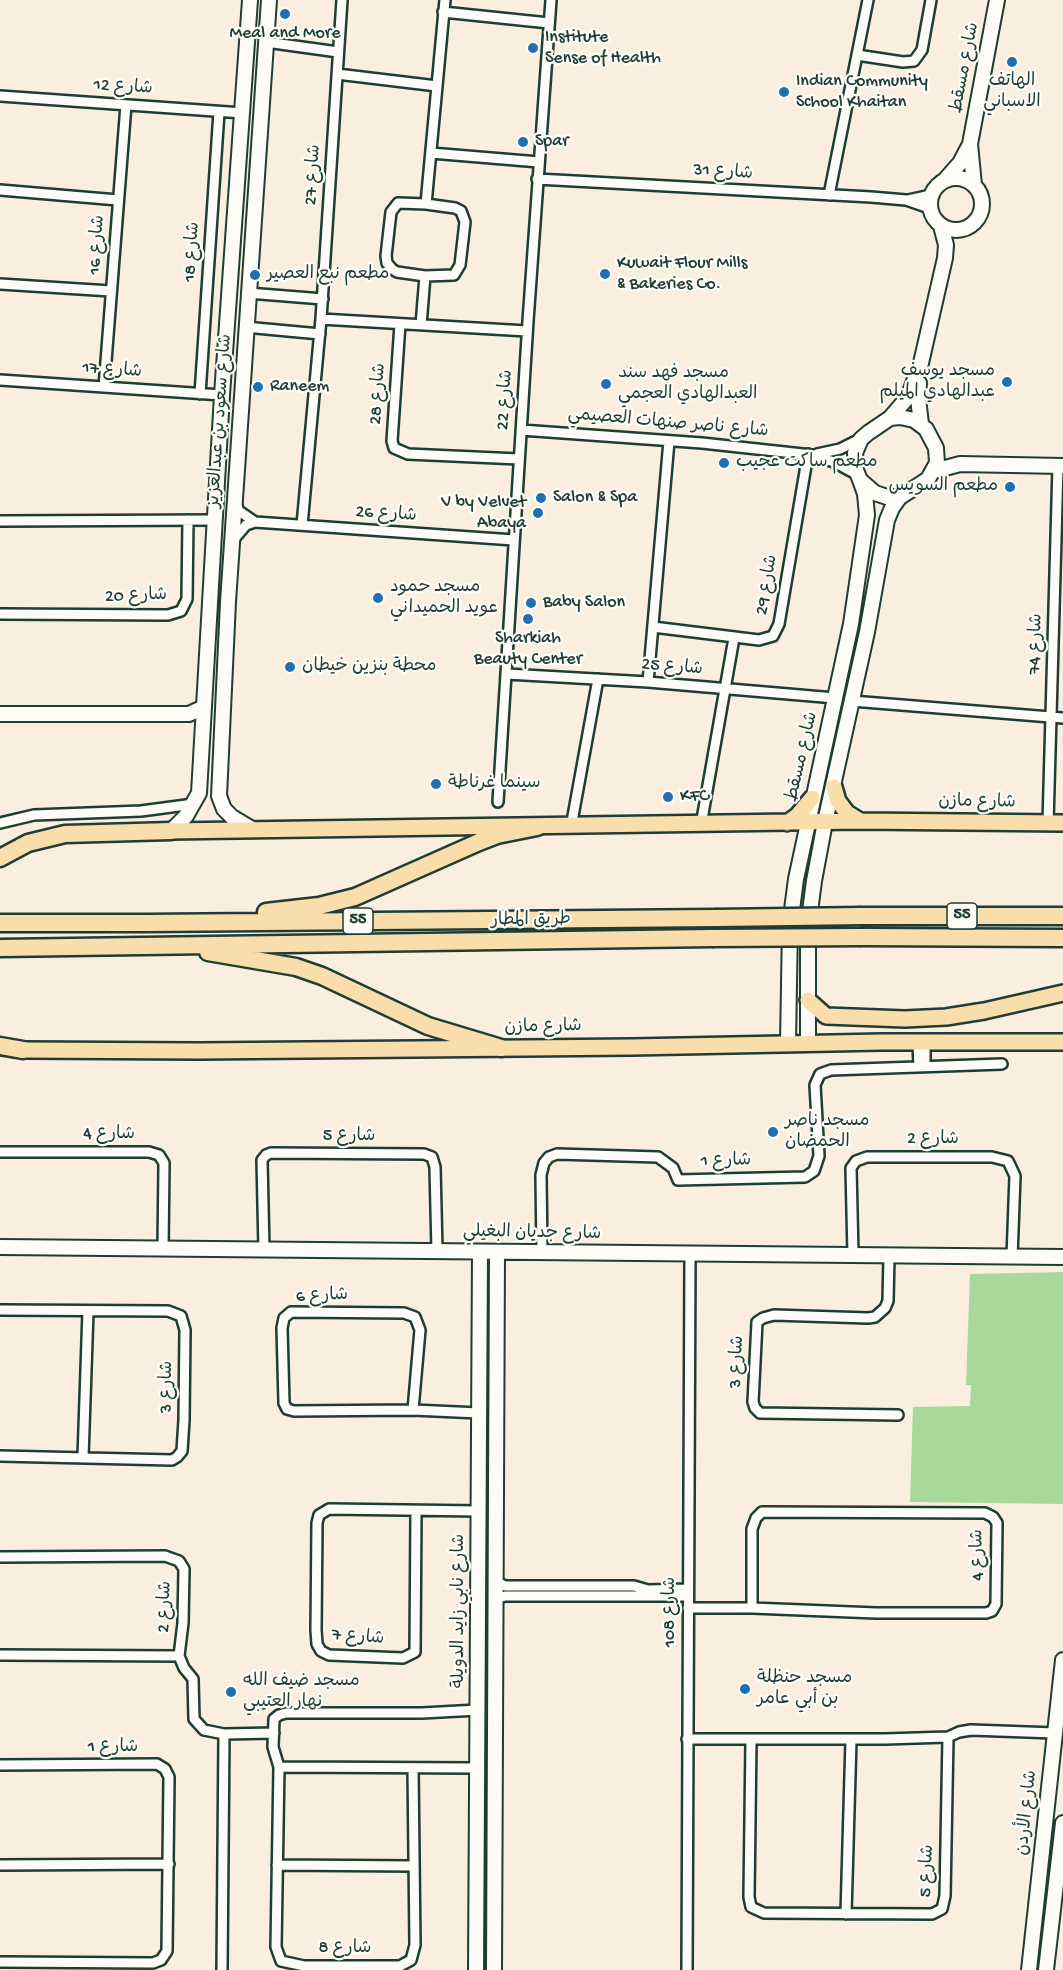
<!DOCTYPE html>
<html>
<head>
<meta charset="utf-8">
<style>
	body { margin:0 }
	canvas { display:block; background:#faefde }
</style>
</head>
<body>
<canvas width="1063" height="1970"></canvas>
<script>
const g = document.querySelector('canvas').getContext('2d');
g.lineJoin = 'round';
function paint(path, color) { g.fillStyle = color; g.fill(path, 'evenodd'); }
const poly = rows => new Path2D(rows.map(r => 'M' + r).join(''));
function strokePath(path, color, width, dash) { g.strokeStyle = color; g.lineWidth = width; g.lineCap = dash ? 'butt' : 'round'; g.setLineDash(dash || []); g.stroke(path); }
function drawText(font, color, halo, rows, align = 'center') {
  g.font = font + ' "Gochi Hand","Playpen Sans Arabic",sans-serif'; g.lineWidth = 4.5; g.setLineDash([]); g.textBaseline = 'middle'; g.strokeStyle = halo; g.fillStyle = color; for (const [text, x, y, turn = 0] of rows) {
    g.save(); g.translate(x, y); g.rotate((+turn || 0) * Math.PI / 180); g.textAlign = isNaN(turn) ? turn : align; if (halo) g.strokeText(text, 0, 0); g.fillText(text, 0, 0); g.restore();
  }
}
const green = poly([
	[1063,1272,1063,1504,910,1502,913,1407,970,1406,971,1385,966,1385,970,1274]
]);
const street = poly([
	[443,12,549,23],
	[266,42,338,52],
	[857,55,903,62,914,61,922,50,931,0],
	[337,74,437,86],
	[0,96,243,113],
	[431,153,539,162],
	[537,179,871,197,906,200,929,208],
	[0,190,118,200],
	[829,195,868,0],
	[908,200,931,195],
	[398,203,426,204,455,208,461,211,465,222,460,265,454,275,425,276,397,272,392,269,387,263,386,256,391,212,398,203],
	[426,204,445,0],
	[0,284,111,291],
	[248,293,323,299],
	[321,319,527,331],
	[400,324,392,441,394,448,408,454,519,459],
	[421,325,425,276],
	[245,327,320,334],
	[0,380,222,395],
	[104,387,126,105],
	[200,394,219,112],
	[521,430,702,443,812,455,834,462,858,475],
	[817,454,840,449,860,439],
	[236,504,239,511,255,522],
	[0,521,215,520],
	[302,525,321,319,342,0],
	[234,539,246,525,255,522,514,540],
	[0,614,168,615,181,611,187,599,188,520],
	[653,627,759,640,773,636,779,624,808,454],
	[507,674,648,682,835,698],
	[648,682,669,441],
	[852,701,1063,718],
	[498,802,528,321,551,0],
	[0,823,34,815,141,811,194,804],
	[1048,823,1058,466],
	[701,825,734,638],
	[571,827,598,679],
	[918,1042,919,1067],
	[925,1042,925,1066],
	[0,1152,149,1152,159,1155,164,1163,163,1249],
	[264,1250,262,1160,266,1155,271,1153,424,1154,432,1157,435,1167,437,1251],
	[542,1252,541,1175,544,1163,549,1157,557,1154,658,1157,673,1168,678,1180,805,1177,814,1171,819,1156,815,1085,820,1074,831,1070,1002,1064],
	[853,1255,851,1168,856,1161,867,1157,992,1157,1008,1161,1015,1176,1012,1257],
	[889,1256,888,1301,885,1308,875,1317,868,1318,774,1315,763,1318,757,1322,753,1402,755,1408,760,1413,898,1415],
	[0,1310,168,1311,181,1316,185,1330,184,1420,182,1451,177,1457,172,1460,0,1456],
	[413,1410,420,1330,415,1317,404,1313,291,1312,284,1318,282,1328,284,1403,287,1409,294,1411,413,1410,479,1413],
	[83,1457,88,1311],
	[416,1511,415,1652,403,1658,329,1655,321,1651,317,1644,316,1630,317,1523,319,1515,329,1509,479,1511],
	[0,1557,165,1556,179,1561,184,1569,183,1623,179,1656,184,1668,193,1679,194,1719,204,1730,224,1734,274,1733],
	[495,1581,505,1586,634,1586,648,1590,688,1589],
	[495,1599,505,1596,688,1596],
	[688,1608,752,1608,876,1613,986,1613,992,1611,996,1604,997,1523,993,1517,985,1513,762,1512,756,1518,752,1529,752,1608],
	[0,1655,179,1656],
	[687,1739,885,1739,948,1737,959,1732,971,1730,1055,1733],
	[751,1740,749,1897,751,1907,764,1913,932,1914,942,1909,945,1896,948,1737],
	[0,1765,157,1764,165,1769,169,1777,167,1951,161,1960,153,1963,0,1962],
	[279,1767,476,1768],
	[413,1768,415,1945,411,1960,400,1966,304,1966,281,1961,276,1947,279,1767,273,1747,274,1719,279,1715,286,1713,422,1713,478,1710],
	[0,1865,169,1864],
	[277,1865,413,1866],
	[846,1914,851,1740],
	[222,1970,224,1734],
	[687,1970,690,1254]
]);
const secondary = poly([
	'930 204a26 26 0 1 1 52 0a26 26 0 1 1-52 0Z',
	[945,180,960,163,969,146],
	[974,185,970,144,997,0],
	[919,383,918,398,921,424],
	[900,417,914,420,926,429,936,448,937,463,928,479,908,492,900,497,887,497,875,493,860,480,856,470,855,453,861,439,868,433,890,418,900,417],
	[890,418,908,397,921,363,945,258,946,245,941,226],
	[934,471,960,464,1063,466],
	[0,714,189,714,204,707],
	[252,829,232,817,224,809,219,796,228,602,269,0],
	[171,831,186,816,199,793,222,395,250,0],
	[788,1043,790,925,796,879,851,624,867,515,865,494,860,480],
	[808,1043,808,927,814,881,825,822,867,632,887,520,892,508,900,497],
	[0,1247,1063,1257],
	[476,1970,480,1252],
	[494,1970,497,1252],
	[1029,1970,1063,1660],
	[1046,1970,1063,1823]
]);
const primary = poly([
	[834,787,838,801,847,813,860,821],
	[787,823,797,816,812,798],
	[171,831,860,821,1063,823],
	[808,1000,826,1016,905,1019,946,1017,984,1011,1063,993],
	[23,1050,199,1051,632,1047,882,1042,1063,1042]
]);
const highway = poly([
	[0,858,28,843,65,834,171,831],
	[266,912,319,906,355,897,479,842,497,835,537,827],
	[861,916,1063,916],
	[0,923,147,923,716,918],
	[861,937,1063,938],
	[0,948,712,938],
	[208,952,296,967,322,976,428,1026,501,1048],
	[0,1046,23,1050]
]);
const highwayBridge = poly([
	[716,918,861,916],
	[712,938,861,937]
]);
const markers = [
	[285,14,6,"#1f6fb2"],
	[533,48,6,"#1f6fb2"],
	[1012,62,6,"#1f6fb2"],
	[784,92,6,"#1f6fb2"],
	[523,142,6,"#1f6fb2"],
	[605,274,6,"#1f6fb2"],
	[255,275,6,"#1f6fb2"],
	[1007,382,6,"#1f6fb2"],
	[606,384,6,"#1f6fb2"],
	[258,387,6,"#1f6fb2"],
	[724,463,6,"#1f6fb2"],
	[1010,487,6,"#1f6fb2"],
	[541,498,6,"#1f6fb2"],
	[538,513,6,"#1f6fb2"],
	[378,598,6,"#1f6fb2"],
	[531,603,6,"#1f6fb2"],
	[528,619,6,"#1f6fb2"],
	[290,667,6,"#1f6fb2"],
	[436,784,6,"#1f6fb2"],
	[668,797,6,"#1f6fb2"],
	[773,1132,6,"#1f6fb2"],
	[745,1689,6,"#1f6fb2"],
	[231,1692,6,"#1f6fb2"]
];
const shields = [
	[962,916,30],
	[358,921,30]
];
const shieldNames = [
	["55",962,916],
	["55",358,921]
];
const poiNames = [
	["Meal and More",285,34,"center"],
	["Institute",545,38],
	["Sense of Health",545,59],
	["Indian Community",796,82],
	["School Khaitan",796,103],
	["الهاتف",1012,82,"center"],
	["الاسباني",1012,103,"center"],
	["Spar",535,142],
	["Kuwait Flour Mills",617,264],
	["& Bakeries Co.",617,285],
	["مطعم نبع العصير",267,275],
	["مسجد يوسف",995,372,"right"],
	["عبدالهادي الميلم",995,393,"right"],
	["مسجد فهد سند",618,374],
	["العبدالهادي العجمي",618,395],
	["Raneem",270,387],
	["مطعم ساكت عجيب",736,463],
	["مطعم السويس",998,487,"right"],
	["Salon & Spa",553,498],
	["V by Velvet",526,503,"right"],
	["Abaya",526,524,"right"],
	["مسجد حمود",390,588],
	["عويد الحميداني",390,609],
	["Baby Salon",543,603],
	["Sharkiah",528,639,"center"],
	["Beauty Center",528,660,"center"],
	["محطة بنزين خيطان",302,667],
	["سينما غرناطة",448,784],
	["KFC",680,797],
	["مسجد ناصر",785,1122],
	["الحمضان",785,1143],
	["مسجد حنظلة",757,1679],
	["بن أبي عامر",757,1700],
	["مسجد ضيف الله",243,1682],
	["نهار العتيبي",243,1703]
];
const streetNames = [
	["شارع مسقط",966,68,-79],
	["شارع 12",123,88,4],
	["شارع 31",723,173,4],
	["شارع 27",314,175,-86],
	["شارع 16",98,245,-86],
	["شارع 18",193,252,-86],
	["شارع 17",112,371,4],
	["شارع 28",379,394,-86],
	["شارع 22",506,400,-86],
	["شارع سعود بن عبدالعزيز",221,421,-86],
	["شارع ناصر صنهات العصيمي",668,424,5],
	["شارع 26",386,515,4],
	["شارع 29",768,585,-80],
	["شارع 20",136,597,-2],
	["شارع 74",1037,644,-88],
	["شارع 25",672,668,5],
	["شارع مسقط",803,757,-77],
	["شارع مازن",977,803,1],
	["طريق المطار",531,921,-1],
	["شارع مازن",543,1028,-1],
	["شارع 4",109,1135],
	["شارع 5",349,1137],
	["شارع 2",933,1140],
	["شارع 1",726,1162,-1],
	["شارع جديان البغيلي",532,1234,1],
	["شارع 6",322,1297,-2],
	["شارع 3",738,1362,-87],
	["شارع 3",168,1387,-89],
	["شارع 4",979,1555,-91],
	["شارع 2",166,1607,-88],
	["شارع نابي زايد الدويلة",460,1611,-90],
	["شارع 108",671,1612,-90],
	["شارع 7",358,1638,5],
	["شارع 1",113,1748],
	["شارع الأردن",1028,1813,-84],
	["شارع 5",928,1871,-87],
	["شارع 8",345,1949]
];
paint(green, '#a8d99a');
strokePath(street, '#1f3d34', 14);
strokePath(secondary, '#1f3d34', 18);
strokePath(primary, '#1f3d34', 20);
strokePath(highway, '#1f3d34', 21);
strokePath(street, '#fdfcf7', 9);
strokePath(secondary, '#fdfcf7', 14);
strokePath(primary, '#f9deab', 15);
strokePath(highway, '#f9deab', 16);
strokePath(highwayBridge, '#1f3d34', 21, []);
strokePath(highwayBridge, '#f9deab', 16);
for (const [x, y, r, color] of markers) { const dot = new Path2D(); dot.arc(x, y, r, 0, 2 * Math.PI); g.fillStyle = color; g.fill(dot); strokePath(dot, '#fdfcf7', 2); }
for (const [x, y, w] of shields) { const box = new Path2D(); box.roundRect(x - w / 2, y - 13, w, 26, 4.5); g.fillStyle = '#fdfcf7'; g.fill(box); strokePath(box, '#1f3d34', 1.5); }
drawText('bold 16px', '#1f3d34', null, shieldNames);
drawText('18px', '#1f3d34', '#fdfcf7', poiNames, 'left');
drawText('18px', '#1f3d34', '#fdfcf7', streetNames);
</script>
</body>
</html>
